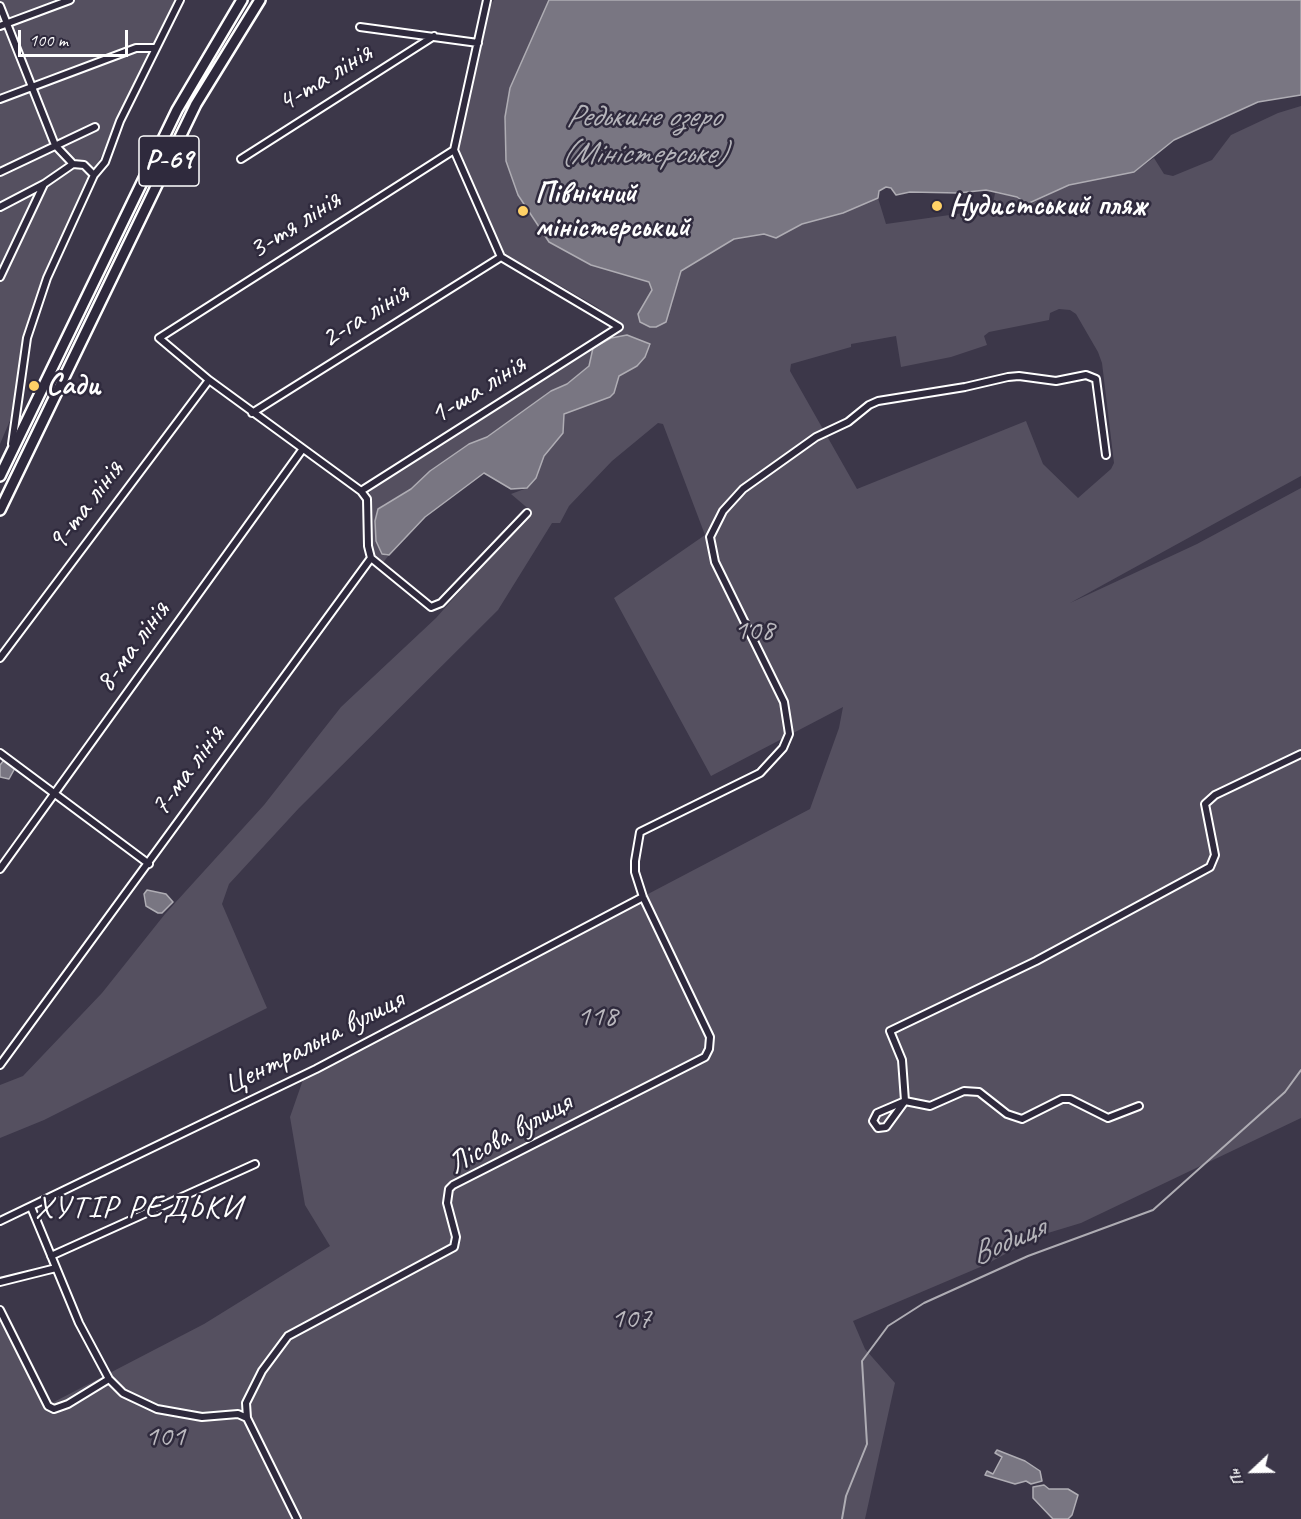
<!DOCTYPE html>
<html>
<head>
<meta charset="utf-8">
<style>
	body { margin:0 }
	#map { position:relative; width:1301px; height:1519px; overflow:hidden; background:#3c3749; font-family:Caveat,sans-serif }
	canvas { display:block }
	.north { position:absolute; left:1223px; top:1441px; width:60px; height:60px; -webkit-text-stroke:4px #2f2a3d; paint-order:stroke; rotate:248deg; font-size:16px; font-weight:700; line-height:24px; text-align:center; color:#fff }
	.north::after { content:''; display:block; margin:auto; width:21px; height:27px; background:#fff; clip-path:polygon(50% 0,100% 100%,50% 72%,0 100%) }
	.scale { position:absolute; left:18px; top:30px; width:110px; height:27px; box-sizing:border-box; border:3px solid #fff; border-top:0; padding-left:8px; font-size:18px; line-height:21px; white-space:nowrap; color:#fff; -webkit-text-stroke:4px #2f2a3d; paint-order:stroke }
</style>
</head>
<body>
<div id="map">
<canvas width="1301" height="1519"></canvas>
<div class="north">Пн</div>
<div class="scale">100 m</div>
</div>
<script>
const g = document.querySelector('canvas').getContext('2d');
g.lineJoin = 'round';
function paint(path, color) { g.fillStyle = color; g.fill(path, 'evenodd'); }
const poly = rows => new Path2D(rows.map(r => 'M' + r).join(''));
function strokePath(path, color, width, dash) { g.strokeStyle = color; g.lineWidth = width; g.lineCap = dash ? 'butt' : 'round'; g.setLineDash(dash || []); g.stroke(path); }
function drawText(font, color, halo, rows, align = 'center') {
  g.font = font + ' Caveat,sans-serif'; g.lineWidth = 5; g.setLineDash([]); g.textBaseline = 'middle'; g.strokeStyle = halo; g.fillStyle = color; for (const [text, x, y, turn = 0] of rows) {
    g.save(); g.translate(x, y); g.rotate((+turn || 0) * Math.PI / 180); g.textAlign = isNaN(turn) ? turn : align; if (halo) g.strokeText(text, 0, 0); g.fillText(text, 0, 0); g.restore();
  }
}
const green = poly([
	[0,0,176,0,40,284,18,371,14,411,0,444],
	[494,0,549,0,510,88,505,117,505,153,518,195,549,242,591,265,649,282,652,290,638,314,672,305,676,280,681,271,734,239,764,234,776,238,802,224,843,213,878,198,886,224,992,209,995,193,1017,197,1022,203,1032,203,1069,185,1134,172,1154,158,1164,174,1173,176,1212,160,1231,135,1278,113,1301,106,1301,476,1070,603,1197,544,1301,488,1301,1118,1081,1223,1038,1236,985,1265,853,1321,865,1349,895,1383,865,1519,0,1519,0,1305,50,1404,204,1324,330,1246,305,1205,290,1117,305,1074,810,809,839,728,843,707,711,776,614,598,705,535,663,424,658,423,612,461,569,506,560,523,552,523,498,610,299,808,229,884,222,904,267,1008,44,1120,0,1138,0,1085,23,1076,102,993,165,914,264,805,341,707,436,618,531,511,511,494,527,488,535,478,544,456,563,433,564,414,610,397,619,376,637,366,651,345,627,335,611,337,599,344,621,326,597,307,502,252,458,148,487,9],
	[1059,309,1070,310,1076,314,1098,352,1102,363,1114,463,1111,469,1078,498,1043,464,1026,421,857,489,790,371,791,364,851,347,851,344,896,336,901,367,951,357,987,345,984,336,989,332,1049,320,1050,313],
	[593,348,589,366,567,384,551,391,487,437,469,444,430,471,411,489,383,505,375,521,376,541,386,556,389,555,382,564,375,557,370,537,370,492,372,487]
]);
const water = poly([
	[549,0,1301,0,1301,95,1258,102,1174,140,1134,172,1069,185,1027,204,1017,197,986,190,958,193,910,192,896,195,891,188,886,187,879,191,878,198,843,213,802,224,776,238,764,234,734,239,681,271,666,322,656,327,650,327,640,322,638,314,652,290,649,282,591,265,549,242,518,195,506,161,505,117,510,88,549,0],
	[627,335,650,344,645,357,637,366,619,376,614,393,610,397,564,414,563,433,544,456,536,478,527,488,511,489,484,473,425,517,389,555,382,554,376,541,375,521,378,509,411,489,430,471,469,444,487,437,551,391,567,384,589,366,593,348,611,338,627,335],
	[4,760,15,768,9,779,0,777,0,765,4,760],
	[147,890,166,894,173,902,162,913,158,913,146,906,144,894,147,890],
	[997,1450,1025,1461,1040,1471,1042,1481,1031,1484,1026,1481,1015,1484,985,1475,987,1471,993,1474,1002,1457,995,1453,997,1450],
	[1044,1485,1049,1489,1068,1489,1078,1495,1072,1515,1068,1519,1053,1519,1033,1498,1033,1487,1044,1485]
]);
const stream = poly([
	[842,1519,846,1496,867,1444,862,1361,888,1326,924,1303,1028,1256,1153,1210,1285,1092,1301,1070]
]);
const street = poly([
	[0,6,55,145,73,164,84,165,94,175],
	[0,26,70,0],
	[360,27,478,43],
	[0,99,136,48,155,48],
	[241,159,434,36],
	[0,172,95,127],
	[0,207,44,184,73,164],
	[0,277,44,184],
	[252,413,501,257],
	[12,444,27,338,47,278,94,175,105,162,120,121,180,0],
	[361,491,619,327,501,257,454,150,487,0],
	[371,558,431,607,441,603,527,513],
	[0,658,209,380],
	[0,753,149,864],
	[0,869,302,450],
	[0,1065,371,558,368,546,367,499,361,491,209,380,159,338,454,150],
	[1139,1106,1108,1118,1070,1099,1062,1099,1022,1119,1007,1114,979,1092,964,1091,930,1106,905,1101,886,1127,878,1128,873,1121,877,1113,905,1101,902,1060,890,1031,1036,961,1210,867,1215,855,1205,804,1215,795,1301,754],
	[31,1207,79,1323,109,1379,123,1393,157,1409,202,1417,238,1414,247,1418],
	[0,1221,316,1069,643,897],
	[51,1256,255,1164],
	[0,1282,56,1268],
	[0,1310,48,1406,54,1409,68,1404,109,1379],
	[297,1519,247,1418,246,1403,262,1371,288,1336,454,1247,456,1237,447,1203,449,1189,453,1185,705,1057,709,1049,710,1037,643,897,635,872,635,861,640,832,760,773,783,748,789,734,784,702,715,562,710,537,723,511,743,489,816,437,848,422,869,405,878,401,965,387,1008,377,1019,376,1056,381,1086,375,1096,379,1106,455]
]);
const primary = poly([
	[0,476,177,110,242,0],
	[0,510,196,104,260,0]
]);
const markers = [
	[937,206,6,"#ffd166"],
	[523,211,6,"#ffd166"],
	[34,386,6,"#ffd166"]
];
const shields = [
	[169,161,60]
];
const shieldNames = [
	["Р-69",169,161]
];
const streetNames = [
	["4-та лінія",325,78,-32],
	["3-тя лінія",295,225,-33],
	["2-га лінія",365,316,-32],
	["1-ша лінія",478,390,-32],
	["9-та лінія",86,506,-53],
	["8-ма лінія",133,647,-54],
	["7-ма лінія",188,771,-54],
	["Центральна вулиця",314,1043,-27],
	["Лісова вулиця",510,1134,-29]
];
const poiNames = [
	["Північний",535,194],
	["міністерський",535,228],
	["Нудистський пляж",949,206],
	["Сади",46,386]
];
const parkNames = [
	["108",754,631],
	["118",597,1017],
	["107",631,1319],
	["101",165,1437]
];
const waterNames = [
	["Редькине озеро",643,118],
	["(Міністерське)",643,155],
	["Водиця",1008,1242,-23]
];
const neighbourhoodNames = [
	["ХУТІР РЕДЬКИ",139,1209]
];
paint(green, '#555060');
paint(water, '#797682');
strokePath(water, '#afadb4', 1.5);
strokePath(stream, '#afadb4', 2);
strokePath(street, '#fff', 10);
strokePath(primary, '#fff', 14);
strokePath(street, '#2f2a3d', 6);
strokePath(primary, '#2f2a3d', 9);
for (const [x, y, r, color] of markers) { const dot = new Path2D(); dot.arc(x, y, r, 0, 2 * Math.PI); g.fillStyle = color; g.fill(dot); strokePath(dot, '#2f2a3d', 2); }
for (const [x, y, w] of shields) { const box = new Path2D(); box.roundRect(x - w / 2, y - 25, w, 50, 4.5); g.fillStyle = '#2f2a3d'; g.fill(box); strokePath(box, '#fff', 1.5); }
drawText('bold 28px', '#fff', null, shieldNames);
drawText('30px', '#fff', '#2f2a3d', streetNames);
drawText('bold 30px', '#fff', '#2f2a3d', poiNames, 'left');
drawText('30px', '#bbb9bf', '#2f2a3d', parkNames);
drawText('italic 32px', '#b5b4ba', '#2f2a3d', waterNames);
g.letterSpacing = '1.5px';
drawText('32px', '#fff', '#2f2a3d', neighbourhoodNames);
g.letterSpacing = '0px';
</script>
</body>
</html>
